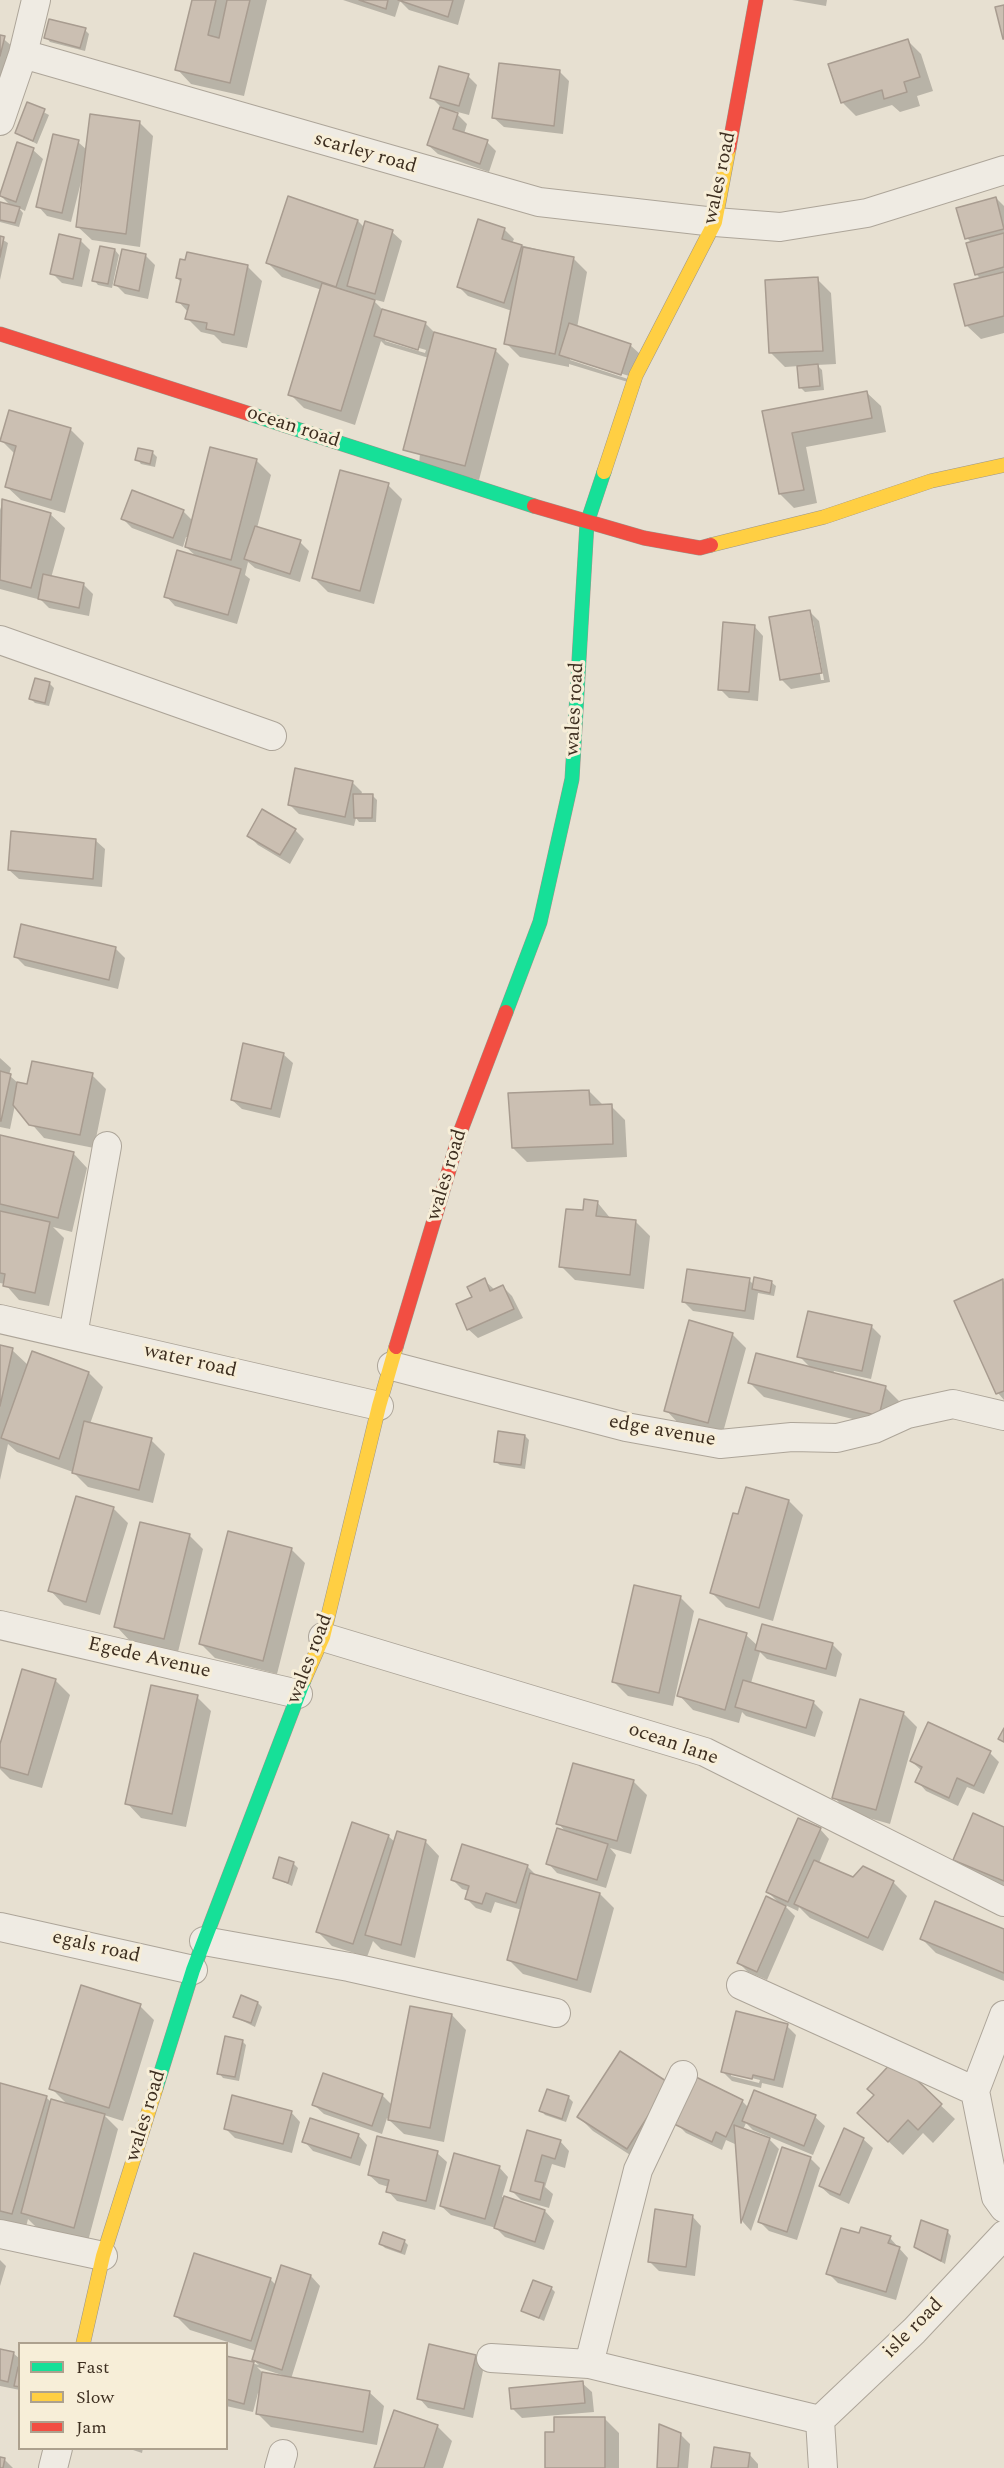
<!DOCTYPE html>
<html>
<head>
<meta charset="utf-8">
<style>
	body { margin:0 }
	#map { position:relative; width:1004px; height:2468px; overflow:hidden; background:#e7e0d1; font-family:Spectral,serif }
	canvas { display:block }
	.legend { position:absolute; left:18px; top:2342px; width:210px; height:108px; box-sizing:border-box; background:#f7eed8; border:2px solid #ada18e; margin:0; padding:8px 10px; list-style:none; font-size:18px; color:#3d2e20 }
	.legend li { display:flex; align-items:center; gap:12px; height:30px }
	.legend b { width:30px; border:2px solid #ada18e }
</style>
</head>
<body>
<div id="map">
<canvas width="1004" height="2468"></canvas>
<ul class="legend">
<li><b style="height:8px;background:#16e098"></b>Fast</li>
<li><b style="height:8px;background:#ffcf43"></b>Slow</li>
<li><b style="height:8px;background:#f24e42"></b>Jam</li>
</ul>
</div>
<script>
const g = document.querySelector('canvas').getContext('2d');
g.lineJoin = 'round';
function paint(path, color) { g.fillStyle = color; g.fill(path, 'evenodd'); }
const poly = rows => new Path2D(rows.map(r => 'M' + r).join(''));
function strokePath(path, color, width, dash) { g.strokeStyle = color; g.lineWidth = width; g.lineCap = dash ? 'butt' : 'round'; g.setLineDash(dash || []); g.stroke(path); }
function drawText(font, color, halo, rows, align = 'center') {
  g.font = font + ' Spectral,serif'; g.lineWidth = 6; g.setLineDash([]); g.textBaseline = 'middle'; g.strokeStyle = halo; g.fillStyle = color; for (const [text, x, y, turn = 0] of rows) {
    g.save(); g.translate(x, y); g.rotate((+turn || 0) * Math.PI / 180); g.textAlign = isNaN(turn) ? turn : align; if (halo) g.strokeText(text, 0, 0); g.fillText(text, 0, 0); g.restore();
  }
}
const shadow = poly([
	[193,0,267,0,244,96,191,84,177,69],
	[343,0,465,0,458,25,409,10,400,1,395,17],
	[792,0,827,0,826,6],
	[85,30,89,34,85,51,50,42,46,37],
	[0,36,19,52,0,82],
	[907,40,921,54,933,91,917,96,920,106,900,112,892,105,856,116,842,102],
	[559,71,569,81,563,134,504,127,494,118],
	[468,76,477,85,469,115,454,111,467,124,464,134,487,142,496,151,489,172,438,154,428,145,441,107,432,98],
	[28,104,49,115,37,144,16,133],
	[139,122,153,136,140,247,92,240,77,226,83,182,81,182,71,222,47,216,38,206,78,142,87,150],
	[33,150,43,159,25,211,19,208,23,213,19,227,0,222,0,204,12,207,1,196],
	[996,198,1004,206,1004,333,981,339,966,325,981,279,976,274,972,243,967,238],
	[358,221,365,228,392,232,402,241,384,302,372,299,384,311,425,323,435,333,495,350,509,364,479,480,419,464,429,358,385,345,381,341,355,425,304,408,290,394,322,290,282,277,268,263],
	[385,338,426,350,425,353,385,341],
	[504,229,514,239,512,243,573,258,587,272,577,328,630,345,640,354,631,383,569,364,569,367,520,357,506,343,512,311,468,296,459,287],
	[570,357,629,376,628,379,570,360],
	[0,238,8,243,0,280],
	[80,240,90,250,82,287,62,283,52,273],
	[115,250,119,255,112,288,98,285,94,280],
	[146,256,155,265,148,299,125,294,116,285],
	[248,267,262,281,247,348,222,343,214,335,201,332,187,318,188,312,178,301,182,283,177,278],
	[817,279,831,293,836,364,817,365,822,370,824,390,805,392,801,388,799,366,785,367,771,353],
	[866,392,881,406,886,432,806,447,817,503,794,508,780,494,764,412],
	[70,429,84,443,65,513,21,500,6,486,15,454,2,441],
	[211,449,257,461,271,475,257,528,300,542,309,551,300,582,255,568,248,562,245,575,250,579,237,624,175,606,166,596,197,557,186,547,189,537,186,537,183,547,132,528,123,519,183,511,193,521],
	[152,452,157,457,155,467,141,464,137,459],
	[388,485,402,499,374,604,328,592,313,577],
	[3,501,50,514,65,528,51,578,84,585,93,594,89,616,49,608,41,600,0,589,0,510],
	[810,612,819,621,830,682,791,689,781,679],
	[810,621,813,621,824,680,821,680],
	[754,626,763,636,758,701,729,698,720,689],
	[50,684,54,688,49,706,35,703,30,698],
	[352,782,362,792,361,795,372,795,377,800,376,822,359,822,356,818,354,826,299,814,289,804],
	[295,830,304,839,290,864,258,845,249,836],
	[95,840,105,849,102,887,19,879,9,870],
	[116,949,125,958,118,989,25,966,15,956],
	[283,1054,293,1063,280,1118,242,1109,232,1100],
	[0,1058,11,1068,9,1075,19,1084,28,1086,92,1075,106,1089,94,1148,44,1138,15,1105,10,1129,0,1127],
	[589,1091,604,1106,611,1106,625,1120,627,1157,527,1162,513,1148],
	[0,1141,73,1153,87,1168,72,1232,53,1227,64,1238,49,1306,19,1300,5,1284,0,1283],
	[597,1202,611,1219,636,1222,650,1236,644,1289,575,1280,561,1266,584,1212],
	[484,1280,495,1290,503,1287,512,1296,523,1318,478,1338,468,1329,473,1298],
	[749,1280,754,1285,771,1282,776,1286,774,1296,758,1293,754,1320,693,1311,684,1302],
	[1003,1281,1004,1282,1004,1400,998,1393,956,1302],
	[871,1326,881,1336,871,1379,834,1371,833,1374,885,1387,899,1401,893,1429,764,1397,750,1383,811,1368,799,1356],
	[732,1334,746,1348,722,1436,680,1425,666,1410],
	[0,1347,12,1350,28,1365,89,1373,103,1387,90,1424,151,1440,165,1454,153,1503,88,1487,73,1472,17,1452,8,1444,0,1480],
	[525,1436,529,1440,525,1469,500,1465,495,1461],
	[789,1501,803,1515,773,1621,726,1607,712,1593,739,1516],
	[113,1508,128,1523,100,1615,64,1605,50,1590],
	[189,1535,203,1549,178,1652,130,1641,116,1626],
	[291,1549,305,1563,277,1674,215,1658,201,1644],
	[680,1597,694,1611,673,1706,628,1696,614,1682],
	[746,1635,758,1646,832,1644,842,1654,836,1677,767,1659,760,1652,751,1683,814,1703,823,1712,815,1737,746,1716,742,1712,739,1723,693,1710,679,1695],
	[56,1681,70,1695,42,1788,10,1779,0,1769,0,1749],
	[197,1697,211,1711,186,1827,141,1818,127,1803],
	[903,1713,917,1727,890,1824,848,1812,834,1797],
	[990,1753,999,1762,984,1794,967,1787,958,1806,926,1791,917,1781,921,1770,911,1761],
	[633,1781,647,1795,631,1854,610,1848,616,1855,606,1888,557,1873,548,1863,566,1832,558,1823],
	[1004,1828,1004,1888,969,1873,955,1859],
	[820,1829,829,1839,819,1863,853,1879,893,1882,907,1896,883,1951,810,1918,799,1907,798,1911,783,1904,795,1916,767,1980,748,1972,739,1963,781,1905,768,1892],
	[388,1836,395,1842,425,1841,439,1856,415,1958,381,1949,373,1941,367,1957,332,1946,318,1932],
	[293,1863,298,1868,292,1886,275,1878],
	[527,1866,536,1875,600,1894,614,1908,591,1993,523,1974,509,1960,522,1910,495,1902,491,1913,476,1908,467,1899,469,1891,462,1889,453,1880],
	[1004,1931,1004,1981,936,1953,922,1939],
	[258,2003,262,2007,255,2027,235,2017],
	[140,2006,154,2020,123,2121,104,2115,118,2129,88,2241,36,2227,28,2219,26,2227,0,2220,0,2084,46,2097,52,2103,68,2105,51,2088],
	[411,2007,452,2015,466,2030,444,2142,404,2134,387,2118,382,2134,324,2114,314,2105,382,2095,392,2105],
	[787,2026,796,2035,783,2088,762,2083,761,2088,732,2081,722,2071],
	[731,2073,760,2080,759,2083,731,2076],
	[242,2041,246,2045,239,2081,223,2078,219,2073],
	[895,2062,955,2119,933,2143,923,2133,903,2155,873,2127,876,2096],
	[668,2084,641,2162,593,2131,579,2117],
	[548,2091,569,2098,573,2102,566,2122,545,2115,541,2110],
	[755,2092,815,2117,825,2126,813,2155,753,2130,746,2123,743,2130,767,2137,779,2149,751,2231,743,2222,737,2145,726,2140,722,2150,686,2133,676,2123,742,2101,749,2108],
	[291,2112,300,2122,292,2153,235,2138,225,2128],
	[528,2132,560,2141,569,2151,565,2168,552,2164,545,2187,553,2194,549,2208,521,2200,512,2191],
	[358,2135,367,2145,360,2166,313,2151,304,2141],
	[863,2139,873,2148,849,2204,830,2195,820,2186],
	[437,2153,447,2162,435,2210,397,2201,388,2191,389,2187,379,2184,369,2175],
	[810,2158,820,2168,797,2240,769,2231,760,2222],
	[499,2167,508,2177,502,2197,545,2211,554,2221,544,2250,505,2237,496,2228,451,2215,441,2206],
	[692,2216,701,2226,695,2276,659,2271,649,2261],
	[947,2231,951,2236,945,2264,916,2247],
	[860,2235,890,2238,908,2258,896,2300,838,2283,828,2273],
	[404,2241,408,2245,405,2255,385,2248,381,2244],
	[0,2260,6,2266,0,2286],
	[311,2276,320,2286,291,2379,369,2392,384,2406,377,2445,271,2427,257,2413,260,2394,258,2393,253,2412,226,2406,226,2357,259,2365,253,2360,256,2351,190,2330,176,2316,270,2279,276,2285],
	[257,2367,282,2375,282,2377,264,2374],
	[551,2288,555,2292,544,2321,523,2311],
	[0,2350,13,2353,20,2359,20,2390,0,2386],
	[475,2356,484,2366,473,2418,428,2408,419,2398],
	[582,2383,592,2392,594,2412,522,2418,512,2408],
	[395,2412,438,2427,452,2441,443,2468,375,2468],
	[605,2419,619,2433,619,2468,546,2468,555,2434],
	[680,2434,690,2444,688,2468,659,2468],
	[127,2448,143,2448,142,2453],
	[749,2454,758,2464,758,2468,713,2468],
	[0,2458,4,2459,13,2468,0,2468]
]);
const building = poly([
	[192,0,216,0,208,35,219,38,227,0,250,0,230,83,175,70,192,0],
	[359,0,388,0,386,9,359,0],
	[398,0,453,0,448,17,398,0],
	[1004,5,1004,39,1003,39,995,7,1004,5],
	[49,19,86,28,80,48,44,38,49,19],
	[0,35,5,36,0,56,0,35],
	[908,39,920,77,904,82,907,92,884,99,882,90,841,103,828,64,908,39],
	[499,63,560,70,554,126,492,118,499,63],
	[439,66,469,74,459,106,430,98,439,66],
	[27,102,45,109,33,141,15,133,27,102],
	[440,107,458,113,453,129,488,140,480,164,427,145,440,107],
	[90,114,140,121,126,234,76,227,90,114],
	[53,134,79,140,62,213,36,207,53,134],
	[17,142,34,148,16,202,0,196,0,194,17,142],
	[288,196,358,220,336,287,266,263,288,196],
	[996,197,1004,229,965,239,956,208,996,197],
	[0,202,20,207,15,223,0,220,0,202],
	[478,219,505,228,502,239,522,245,504,303,457,287,478,219],
	[365,221,393,230,375,294,347,286,365,221],
	[1004,233,1004,267,975,275,966,243,1004,233],
	[59,234,81,239,73,279,50,274,59,234],
	[0,236,4,237,0,257,0,236],
	[100,246,115,249,108,284,92,281,100,246],
	[523,247,574,257,555,354,504,344,523,247],
	[122,249,146,254,139,291,114,285,122,249],
	[187,252,248,265,234,335,206,329,207,323,185,319,189,305,176,302,181,279,176,278,180,259,185,260,187,252],
	[1004,272,1004,316,965,326,954,284,1004,272],
	[818,277,823,351,769,353,765,280,818,277],
	[322,283,375,300,341,411,288,395,322,283],
	[382,309,426,322,418,350,374,336,382,309],
	[569,323,631,344,621,375,559,355,569,323],
	[434,332,496,349,465,466,403,450,434,332],
	[818,364,820,386,799,388,797,366,818,364],
	[867,391,872,418,792,433,804,490,779,494,762,411,867,391],
	[9,410,71,428,51,500,5,487,16,446,0,441,9,410],
	[210,447,257,459,231,560,185,547,210,447],
	[138,448,153,451,150,464,135,460,138,448],
	[340,470,389,483,360,591,312,578,340,470],
	[132,490,184,510,173,538,121,519,132,490],
	[2,499,51,513,31,588,0,580,2,499],
	[255,526,301,540,290,574,244,559,255,526],
	[177,550,241,569,228,615,164,597,177,550],
	[43,574,84,583,79,608,38,599,43,574],
	[810,610,822,673,780,680,769,617,810,610],
	[723,622,755,625,749,692,718,690,723,622],
	[35,678,50,682,45,703,29,699,35,678],
	[295,768,353,781,345,817,288,805,295,768],
	[353,794,373,794,372,818,354,818,353,794],
	[262,809,296,829,280,855,247,836,262,809],
	[11,831,96,839,93,879,8,870,11,831],
	[21,924,116,947,109,980,14,957,21,924],
	[243,1043,284,1053,271,1109,231,1100,243,1043],
	[32,1061,93,1073,80,1135,29,1125,13,1105,17,1082,27,1084,32,1061],
	[0,1071,11,1074,1,1121,0,1121,0,1071],
	[589,1090,590,1105,612,1104,613,1144,512,1148,508,1093,589,1090],
	[0,1135,74,1152,58,1218,0,1204,0,1135],
	[584,1199,598,1201,596,1216,636,1220,630,1275,559,1267,566,1209,583,1210,584,1199],
	[0,1211,50,1222,35,1293,3,1286,5,1274,0,1273,0,1211],
	[687,1269,750,1278,745,1311,682,1302,687,1269],
	[754,1277,772,1281,770,1293,752,1289,754,1277],
	[485,1278,490,1291,503,1285,514,1309,467,1330,456,1304,472,1297,467,1287,485,1278],
	[1003,1279,1004,1391,996,1394,954,1301,1003,1279],
	[808,1311,872,1325,862,1371,797,1357,808,1311],
	[689,1320,733,1333,708,1423,664,1411,689,1320],
	[0,1345,13,1348,0,1406,0,1345],
	[32,1351,89,1372,59,1459,1,1438,32,1351],
	[756,1353,886,1386,879,1416,748,1383,756,1353],
	[84,1421,152,1438,139,1490,72,1473,84,1421],
	[498,1431,525,1435,521,1465,494,1462,498,1431],
	[746,1487,789,1500,759,1608,710,1593,733,1513,738,1514,746,1487],
	[76,1496,114,1507,86,1602,48,1591,76,1496],
	[140,1522,190,1534,164,1639,114,1627,140,1522],
	[228,1531,292,1548,263,1661,199,1644,228,1531],
	[634,1585,681,1596,659,1693,612,1682,634,1585],
	[699,1619,747,1633,725,1710,677,1696,699,1619],
	[762,1624,833,1643,826,1669,755,1650,762,1624],
	[22,1669,56,1679,28,1775,0,1767,0,1744,22,1669],
	[743,1680,814,1701,806,1728,735,1707,743,1680],
	[151,1685,198,1695,172,1814,125,1804,151,1685],
	[860,1699,904,1712,876,1810,832,1798,860,1699],
	[928,1722,991,1751,974,1786,957,1778,949,1798,915,1782,922,1767,910,1761,928,1722],
	[1004,1728,1004,1742,998,1739,1004,1728],
	[573,1763,634,1780,617,1841,556,1824,573,1763],
	[973,1813,1004,1827,1004,1881,953,1860,973,1813],
	[798,1818,821,1828,788,1902,766,1892,798,1818],
	[352,1822,389,1835,353,1944,316,1932,352,1822],
	[557,1828,608,1844,597,1880,546,1864,557,1828],
	[397,1831,426,1840,401,1945,365,1935,397,1831],
	[462,1844,528,1865,516,1903,486,1893,482,1904,465,1899,469,1886,451,1880,462,1844],
	[279,1857,294,1862,288,1883,273,1878,279,1857],
	[814,1860,853,1877,863,1866,894,1881,868,1938,794,1904,814,1860],
	[530,1873,600,1893,577,1980,507,1960,530,1873],
	[766,1896,786,1906,757,1972,737,1963,766,1896],
	[935,1901,1004,1929,1004,1973,920,1939,935,1901],
	[81,1985,141,2004,109,2108,49,2089,81,1985],
	[241,1995,258,2002,251,2023,233,2017,241,1995],
	[410,2006,452,2014,430,2128,388,2120,410,2006],
	[736,2011,788,2024,774,2080,753,2075,752,2079,721,2072,736,2011],
	[225,2036,243,2040,235,2077,217,2074,225,2036],
	[620,2051,669,2083,627,2149,577,2117,620,2051],
	[895,2059,942,2104,918,2130,908,2120,888,2142,857,2113,874,2095,867,2089,895,2059],
	[323,2073,383,2094,372,2126,312,2105,323,2073],
	[696,2077,743,2100,726,2137,716,2132,712,2142,674,2124,696,2077],
	[0,2083,47,2096,12,2214,0,2211,0,2083],
	[547,2089,569,2096,562,2119,539,2111,547,2089],
	[754,2090,816,2115,804,2146,742,2121,754,2090],
	[232,2095,292,2111,283,2144,224,2129,232,2095],
	[51,2099,105,2114,74,2228,21,2213,51,2099],
	[310,2118,359,2134,351,2158,302,2142,310,2118],
	[734,2125,770,2138,741,2223,734,2125],
	[844,2128,864,2138,840,2195,819,2186,844,2128],
	[527,2130,561,2140,555,2159,542,2155,535,2181,544,2183,540,2200,510,2191,527,2130],
	[377,2136,438,2151,426,2201,386,2192,389,2180,368,2175,377,2136],
	[782,2147,811,2157,787,2232,758,2222,782,2147],
	[454,2153,500,2166,485,2219,440,2206,454,2153],
	[504,2196,545,2210,535,2242,494,2228,504,2196],
	[655,2209,693,2215,686,2267,648,2262,655,2209],
	[921,2220,948,2230,941,2261,914,2247,921,2220],
	[861,2227,891,2236,888,2243,900,2247,886,2292,826,2274,841,2228,859,2233,861,2227],
	[383,2232,405,2240,401,2252,379,2244,383,2232],
	[194,2253,271,2278,251,2341,174,2316,194,2253],
	[281,2265,311,2275,282,2370,252,2360,281,2265],
	[533,2280,552,2287,539,2318,521,2311,533,2280],
	[429,2344,476,2355,464,2409,417,2399,429,2344],
	[0,2349,14,2352,8,2382,0,2380,0,2349],
	[226,2356,254,2362,244,2404,226,2399,226,2356],
	[18,2367,20,2367,20,2387,14,2386,18,2367],
	[262,2372,370,2391,363,2432,256,2414,262,2372],
	[583,2381,585,2403,511,2409,509,2388,583,2381],
	[394,2410,438,2425,424,2468,374,2468,394,2410],
	[554,2417,605,2417,605,2468,545,2468,545,2432,554,2432,554,2417],
	[659,2424,681,2433,678,2468,657,2468,659,2424],
	[714,2447,750,2453,748,2468,711,2468,714,2447],
	[0,2457,5,2458,3,2468,0,2468,0,2457]
]);
const street = poly([
	[23,54,539,202,715,222,780,227,867,213,1004,170],
	[0,121,23,54,36,0],
	[0,640,272,736],
	[0,1319,379,1406],
	[73,1335,107,1146],
	[392,1366,626,1427,720,1444,792,1437,837,1438,874,1429,907,1414,953,1404,1004,1416],
	[0,1625,298,1694],
	[323,1637,705,1752,1004,1902],
	[0,1927,193,1970],
	[204,1941,349,1967,556,2013],
	[741,1985,975,2091],
	[1004,2015,975,2091,996,2197,1004,2208],
	[0,2234,103,2256],
	[491,2358,589,2364,820,2420],
	[589,2364,638,2170,683,2075],
	[820,2420,914,2331,1004,2235],
	[820,2420,823,2468],
	[53,2468,58,2448],
	[279,2468,283,2454]
]);
const fast = poly([
	[250,414,534,506],
	[506,1012,540,922,572,779,587,523,604,472],
	[156,2088,193,1970,304,1680]
]);
const slow = poly([
	[604,472,636,375,715,222,729,148],
	[711,545,824,517,931,481,1004,465],
	[304,1680,323,1637,379,1406,396,1347],
	[83,2344,103,2256,156,2088]
]);
const jam = poly([
	[729,148,756,0],
	[0,334,250,414],
	[534,506,644,538,700,548,711,545],
	[396,1347,461,1130,506,1012]
]);
const streetNames = [
	["scarley road",365,154,16],
	["wales road",721,178,-78],
	["ocean road",293,428,18],
	["wales road",576,709,-87],
	["wales road",448,1175,-73],
	["water road",190,1362,13],
	["edge avenue",662,1432,10],
	["Egede Avenue",149,1659,13],
	["wales road",311,1659,-69],
	["ocean lane",673,1745,19],
	["egals road",96,1948,13],
	["wales road",147,2116,-73],
	["isle road",914,2329,-45]
];
paint(shadow, '#0003');
paint(building, '#cbbfb2');
strokePath(building, '#a89c90', 1.5);
strokePath(street, '#ada599', 30);
strokePath(fast, '#9c958a', 15);
strokePath(slow, '#9c958a', 15);
strokePath(jam, '#9c958a', 15);
strokePath(street, '#efebe3', 28);
strokePath(fast, '#16e098', 14);
strokePath(slow, '#ffcf43', 14);
strokePath(jam, '#f24e42', 14);
drawText('20px', '#3d2e20', '#f7eed8', streetNames);
</script>
</body>
</html>
